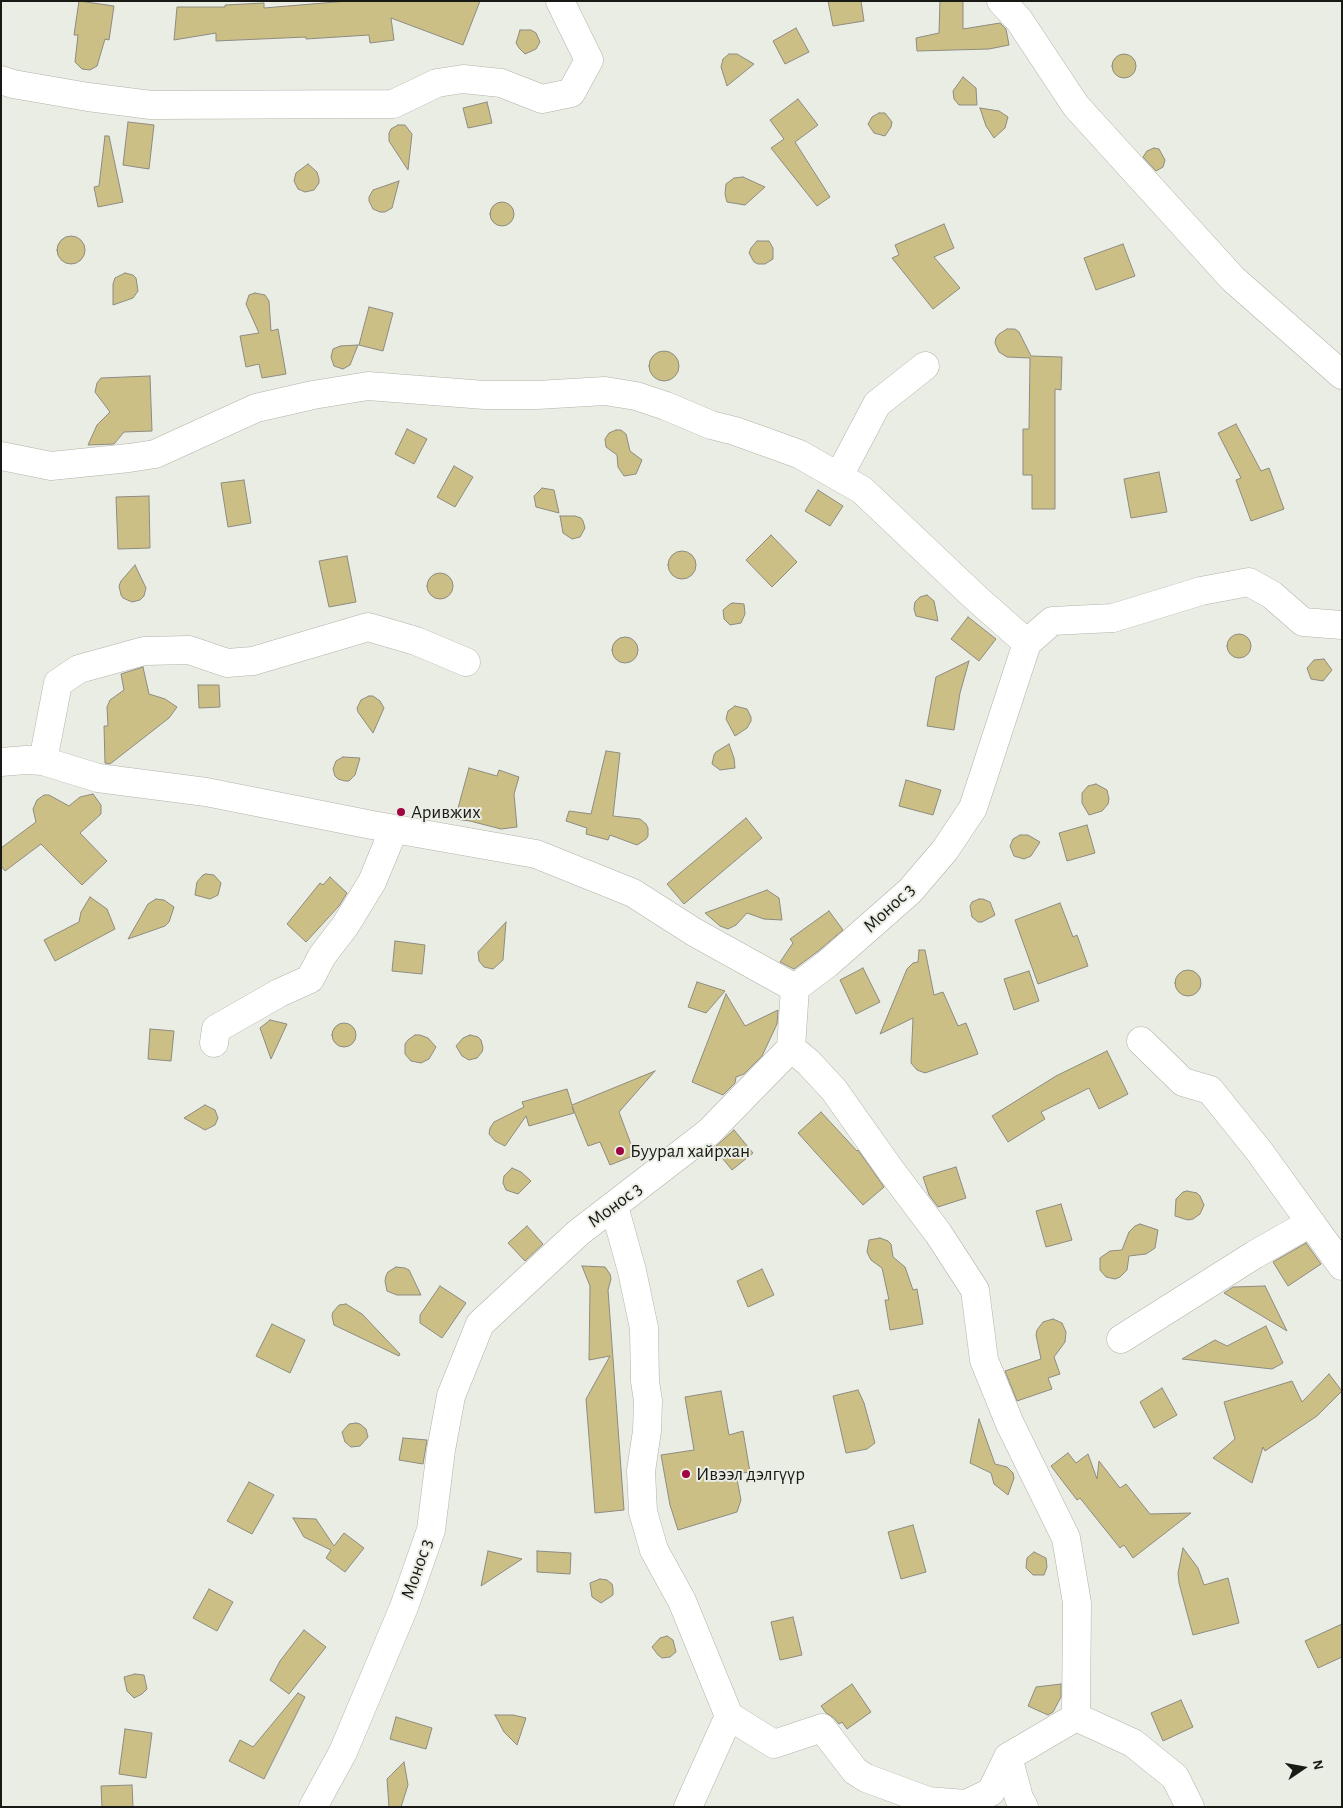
<!DOCTYPE html>
<html>
<head>
<meta charset="utf-8">
<style>
	body { margin:0 }
	#map { position:relative; width:1343px; height:1808px; overflow:hidden; background:#eaede3; font-family:"Alegreya Sans",sans-serif }
	canvas { display:block }
	.frame { position:absolute; inset:0; border:2px solid #191a16; pointer-events:none }
	.north { position:absolute; left:1278px; top:1743px; width:50px; height:50px; -webkit-text-stroke:4px #eaede3; paint-order:stroke; rotate:78deg; font-size:14px; font-weight:700; line-height:20px; text-align:center; color:#191a16 }
	.north::after { content:''; display:block; margin:auto; width:18px; height:22px; background:#191a16; clip-path:polygon(50% 0,100% 100%,50% 72%,0 100%) }
</style>
</head>
<body>
<div id="map">
<canvas width="1343" height="1808"></canvas>
<div class="frame"></div>
<div class="north">N</div>
</div>
<script>
const g = document.querySelector('canvas').getContext('2d');
g.lineJoin = 'round';
function paint(path, color) { g.fillStyle = color; g.fill(path, 'evenodd'); }
const poly = rows => new Path2D(rows.map(r => 'M' + r).join(''));
function strokePath(path, color, width, dash) { g.strokeStyle = color; g.lineWidth = width; g.lineCap = dash ? 'butt' : 'round'; g.setLineDash(dash || []); g.stroke(path); }
function drawText(font, color, halo, rows, align = 'center') {
  g.font = font + ' "Alegreya Sans",sans-serif'; g.lineWidth = 4; g.setLineDash([]); g.textBaseline = 'middle'; g.strokeStyle = halo; g.fillStyle = color; for (const [text, x, y, turn = 0] of rows) {
    g.save(); g.translate(x, y); g.rotate((+turn || 0) * Math.PI / 180); g.textAlign = isNaN(turn) ? turn : align; if (halo) g.strokeText(text, 0, 0); g.fillText(text, 0, 0); g.restore();
  }
}
const building = poly([
	[79,1,114,6,109,40,105,39,97,66,90,70,82,69,75,62,78,35,74,35,79,1],
	[348,1,480,1,463,45,391,18,394,40,370,43,369,35,306,39,306,37,216,41,216,33,174,40,177,7,225,7,225,5,264,3,264,8,348,1],
	[828,1,861,1,864,21,833,26,828,1],
	[940,1,963,1,963,29,1000,23,1006,29,1009,45,989,49,917,51,916,38,939,33,940,1],
	[796,28,809,52,785,64,773,41,796,28],
	[520,30,531,30,536,33,540,42,536,49,525,54,519,48,516,43,520,30],
	'1112 66a12 12 0 1 1 24 0a12 12 0 1 1-24 0Z',
	[729,54,737,54,754,64,727,86,721,67,723,59,729,54],
	[963,77,976,88,977,105,959,105,954,99,953,91,963,77],
	[798,99,818,125,795,142,830,197,817,206,771,148,784,139,770,120,798,99],
	[487,102,492,123,468,128,463,108,487,102],
	[980,108,999,111,1008,117,1005,128,994,138,986,126,980,108],
	[879,113,885,113,892,122,891,127,885,136,874,133,868,124,872,117,879,113],
	[128,122,154,125,149,169,123,165,128,122],
	[398,125,405,125,412,134,408,170,389,141,389,133,391,129,398,125],
	[105,136,109,136,123,202,98,207,94,187,99,186,105,136],
	[1154,148,1159,149,1165,160,1163,167,1156,171,1143,157,1147,151,1154,148],
	[308,164,317,172,319,179,319,183,314,190,305,192,298,189,294,181,296,173,308,164],
	[743,177,765,187,745,205,727,202,725,194,726,184,734,178,743,177],
	[399,181,392,208,385,212,380,212,373,209,369,201,369,197,373,190,399,181],
	'490 214a12 12 0 1 1 24 0a12 12 0 1 1-24 0Z',
	[944,224,954,248,934,257,960,288,933,309,892,258,899,255,895,245,944,224],
	'57 250a14 14 0 1 1 28 0a14 14 0 1 1-28 0Z',
	[757,241,769,241,773,248,773,259,765,264,758,264,754,262,749,253,751,248,757,241],
	[1123,244,1135,276,1096,290,1084,258,1123,244],
	[125,273,133,275,136,278,138,291,133,298,113,305,113,284,115,278,125,273],
	[255,293,265,295,269,301,271,331,278,329,286,374,262,378,259,364,246,367,240,336,259,333,246,304,249,295,255,293],
	[369,307,393,313,383,351,359,345,369,307],
	[1007,329,1015,329,1019,332,1031,356,1062,357,1061,390,1055,389,1055,509,1032,509,1032,475,1023,475,1023,429,1029,429,1030,358,1007,357,999,352,995,343,996,338,999,334,1007,329],
	[358,345,350,365,343,369,334,366,331,357,333,349,340,346,358,345],
	'649 366a15 15 0 1 1 30 0a15 15 0 1 1-30 0Z',
	[150,376,152,431,124,432,114,444,88,445,97,425,110,412,95,392,97,383,101,378,150,376],
	[1236,424,1261,471,1269,468,1284,509,1251,521,1236,480,1241,478,1218,433,1236,424],
	[407,429,427,439,414,464,395,454,407,429],
	[616,430,621,430,626,434,630,451,642,460,636,474,624,476,618,467,617,455,606,447,605,439,609,433,616,430],
	[454,466,473,477,455,507,437,497,454,466],
	[1159,472,1167,512,1131,518,1124,479,1159,472],
	[244,480,251,523,228,527,221,483,244,480],
	[542,488,554,490,559,513,536,507,534,496,542,488],
	[818,490,843,506,830,526,805,511,818,490],
	[149,496,150,548,118,549,116,497,149,496],
	[560,516,575,516,581,518,583,521,585,528,580,537,572,539,563,533,560,516],
	[771,535,797,562,772,587,746,560,771,535],
	'668 565a14 14 0 1 1 28 0a14 14 0 1 1-28 0Z',
	[347,556,356,602,329,607,319,561,347,556],
	[135,565,146,588,144,596,140,600,132,602,123,598,121,595,119,586,121,581,135,565],
	'427 586a13 13 0 1 1 26 0a13 13 0 1 1-26 0Z',
	[927,595,934,601,938,621,916,616,914,609,915,602,920,597,927,595],
	[733,603,744,604,745,614,741,623,730,625,724,619,723,610,730,604,733,603],
	[968,617,996,639,979,661,951,639,968,617],
	'1227 646a12 12 0 1 1 24 0a12 12 0 1 1-24 0Z',
	'612 650a13 13 0 1 1 26 0a13 13 0 1 1-26 0Z',
	[1324,659,1332,670,1323,681,1311,679,1307,668,1314,660,1324,659],
	[969,661,960,693,954,730,927,726,936,677,969,661],
	[143,667,149,694,165,699,177,707,169,718,110,764,105,763,104,726,108,726,107,707,110,700,124,690,121,674,143,667],
	[198,685,219,685,220,707,199,708,198,685],
	[369,696,373,696,380,701,384,708,373,733,358,712,357,708,361,700,369,696],
	[735,706,747,709,751,717,751,721,747,728,735,736,726,719,728,711,735,706],
	[729,744,734,758,735,768,720,770,712,764,714,755,716,752,729,744],
	[606,751,620,753,613,816,640,819,646,824,648,828,648,836,646,839,637,845,610,835,608,840,586,834,587,828,566,821,569,811,591,814,606,751],
	[343,757,360,758,355,775,349,781,345,781,338,779,335,776,333,769,336,761,343,757],
	[469,768,497,776,499,770,519,777,514,794,517,827,501,829,470,821,455,819,469,768],
	[906,780,941,790,933,815,899,806,906,780],
	[1096,784,1107,790,1109,799,1108,804,1102,811,1089,815,1082,803,1082,793,1088,786,1096,784],
	[93,794,101,805,101,814,80,833,107,861,82,885,41,844,5,871,1,866,1,848,36,822,33,809,37,800,44,795,49,795,69,806,80,797,93,794],
	[746,818,762,838,684,904,667,884,746,818],
	[1087,825,1095,853,1067,861,1059,833,1087,825],
	[1020,835,1028,835,1040,842,1031,856,1024,859,1014,856,1010,846,1013,839,1020,835],
	[206,874,214,875,221,883,218,895,210,899,195,895,197,882,203,875,206,874],
	[330,877,347,893,339,906,306,942,287,924,320,883,323,885,330,877],
	[767,890,779,898,782,920,764,919,747,913,736,925,728,929,720,926,705,913,767,890],
	[90,897,107,909,115,929,55,961,44,940,79,922,81,912,90,897],
	[156,899,164,900,174,907,169,922,165,926,128,939,148,904,156,899],
	[979,899,983,899,990,902,995,915,982,922,978,922,972,917,970,906,972,902,979,899],
	[1060,903,1073,937,1077,935,1088,966,1038,984,1015,920,1060,903],
	[829,911,843,930,817,952,794,969,780,962,793,943,790,939,829,911],
	[506,922,503,960,493,969,484,967,479,961,478,952,506,922],
	[395,941,425,945,422,974,392,971,395,941],
	[919,950,925,950,934,995,943,992,958,1026,966,1023,978,1054,925,1073,917,1070,911,1063,913,1018,880,1034,907,969,913,963,918,962,919,950],
	[863,968,880,1002,856,1014,840,980,863,968],
	'1175 983a13 13 0 1 1 26 0a13 13 0 1 1-26 0Z',
	[1029,971,1039,1001,1014,1010,1004,979,1029,971],
	[697,982,725,991,706,1013,688,1007,697,982],
	[726,994,745,1026,778,1010,777,1024,762,1056,744,1074,736,1077,735,1083,723,1095,692,1082,726,994],
	[270,1020,287,1024,271,1059,260,1028,270,1020],
	'332 1035a12 12 0 1 1 24 0a12 12 0 1 1-24 0Z',
	[150,1029,174,1031,171,1061,148,1059,150,1029],
	[415,1035,420,1035,428,1038,436,1047,429,1059,421,1063,411,1061,405,1054,405,1044,408,1040,415,1035],
	[470,1035,478,1037,481,1040,483,1048,482,1052,477,1058,469,1060,462,1056,456,1046,463,1038,470,1035],
	[1107,1051,1128,1094,1099,1109,1089,1088,1041,1112,1045,1119,1008,1142,992,1116,1056,1076,1107,1051],
	[655,1071,619,1112,635,1155,610,1165,600,1142,588,1146,572,1106,574,1113,529,1126,526,1116,505,1146,495,1141,489,1134,490,1128,494,1122,524,1107,522,1102,567,1089,572,1105,655,1071],
	[205,1105,215,1110,218,1118,215,1125,205,1130,184,1118,205,1105],
	[821,1112,857,1151,858,1150,884,1187,863,1205,798,1133,821,1112],
	[734,1130,753,1153,732,1170,714,1148,734,1130],
	[956,1167,966,1198,938,1207,929,1195,923,1177,956,1167],
	[512,1168,521,1172,531,1181,518,1194,506,1190,503,1183,504,1176,512,1168],
	[1187,1191,1197,1193,1200,1196,1204,1205,1200,1214,1193,1219,1188,1220,1175,1216,1176,1199,1183,1192,1187,1191],
	[1061,1204,1072,1240,1046,1247,1036,1211,1061,1204],
	[1140,1224,1158,1230,1155,1248,1146,1254,1129,1256,1127,1270,1120,1277,1115,1279,1106,1277,1100,1270,1100,1258,1110,1251,1122,1250,1129,1232,1135,1226,1140,1224],
	[527,1226,543,1244,525,1261,508,1243,527,1226],
	[880,1238,888,1241,891,1244,893,1257,905,1267,913,1290,917,1289,923,1324,890,1330,885,1300,889,1300,882,1268,871,1260,867,1252,869,1240,880,1238],
	[1306,1243,1321,1264,1288,1286,1273,1262,1306,1243],
	[582,1266,605,1267,610,1274,611,1279,608,1290,624,1510,595,1513,586,1399,610,1356,589,1360,590,1286,582,1266],
	[396,1267,405,1268,409,1270,421,1295,397,1295,387,1291,385,1281,386,1276,388,1272,396,1267],
	[762,1269,774,1295,748,1307,737,1281,762,1269],
	[440,1286,466,1303,442,1338,420,1323,420,1315,440,1286],
	[1265,1286,1287,1331,1224,1293,1233,1287,1265,1286],
	[346,1304,362,1314,400,1354,399,1356,334,1325,332,1316,333,1312,339,1305,346,1304],
	[1053,1319,1062,1323,1066,1332,1065,1342,1054,1357,1060,1374,1048,1378,1052,1389,1017,1401,1005,1371,1041,1359,1036,1335,1037,1330,1043,1322,1053,1319],
	[272,1324,305,1340,290,1373,256,1356,272,1324],
	[1266,1326,1283,1363,1272,1369,1182,1359,1215,1340,1227,1346,1266,1326],
	[1329,1374,1342,1391,1317,1416,1265,1451,1263,1447,1252,1483,1213,1458,1235,1439,1224,1402,1292,1381,1302,1402,1329,1374],
	[1162,1388,1177,1415,1154,1428,1140,1402,1162,1388],
	[858,1390,864,1403,875,1443,867,1449,846,1453,833,1396,858,1390],
	[721,1391,729,1435,743,1431,750,1472,736,1474,741,1500,737,1512,678,1530,670,1505,661,1455,694,1450,685,1397,721,1391],
	[979,1419,995,1464,1007,1467,1013,1473,1014,1478,1008,1495,994,1484,991,1473,970,1463,979,1419],
	[356,1423,360,1424,366,1429,368,1437,360,1446,351,1447,345,1442,342,1432,349,1424,356,1423],
	[403,1438,427,1440,423,1464,399,1460,403,1438],
	[1068,1453,1076,1463,1088,1454,1097,1479,1099,1461,1120,1488,1126,1484,1150,1514,1191,1513,1133,1558,1124,1545,1120,1548,1080,1498,1077,1500,1051,1466,1068,1453],
	[249,1482,274,1495,252,1534,227,1521,249,1482],
	[293,1518,316,1519,334,1546,344,1533,364,1548,345,1572,326,1558,331,1550,304,1537,293,1518],
	[913,1525,926,1572,901,1579,888,1532,913,1525],
	[1183,1548,1198,1568,1204,1585,1228,1578,1239,1623,1193,1635,1179,1583,1178,1573,1183,1548],
	[488,1551,522,1559,481,1586,488,1551],
	[537,1551,571,1553,570,1574,537,1572,537,1551],
	[1034,1552,1046,1558,1047,1567,1044,1575,1033,1575,1026,1568,1027,1558,1034,1552],
	[600,1579,607,1580,612,1584,613,1589,613,1595,601,1603,592,1597,590,1583,600,1579],
	[209,1589,233,1602,217,1631,193,1618,209,1589],
	[793,1617,802,1655,780,1660,771,1622,793,1617],
	[1342,1624,1342,1657,1318,1668,1305,1641,1342,1624],
	[304,1630,326,1647,289,1694,270,1680,280,1661,304,1630],
	[667,1636,673,1640,676,1652,670,1657,662,1658,658,1655,652,1647,660,1638,667,1636],
	[135,1674,144,1675,147,1689,142,1694,134,1698,127,1691,124,1677,135,1674],
	[852,1684,871,1712,847,1729,842,1722,839,1724,834,1718,826,1713,821,1706,852,1684],
	[1061,1684,1061,1697,1053,1712,1048,1715,1028,1706,1036,1687,1061,1684],
	[298,1693,305,1697,264,1779,229,1761,240,1740,253,1747,298,1693],
	[1181,1700,1193,1727,1163,1741,1151,1713,1181,1700],
	[495,1715,513,1715,526,1718,517,1745,504,1732,495,1715],
	[396,1717,432,1728,426,1749,390,1739,396,1717],
	[125,1729,152,1733,146,1778,119,1774,125,1729],
	[404,1762,408,1785,401,1807,389,1807,387,1779,404,1762],
	[132,1785,133,1807,102,1807,101,1786,132,1785]
]);
const street = poly([
	[1001,1,1019,20,1076,106,1233,279,1342,375],
	[1,80,13,84,88,97,151,105,393,104,437,83,463,79,501,83,542,99,571,93,589,60,560,1],
	[1,456,51,466,129,458,155,454,256,408,313,395,368,386,485,395,537,395,605,391,636,396,666,406,711,425,735,431,799,454,862,490,976,598,1027,643],
	[839,476,877,404,925,366],
	[43,761,58,683,79,669,144,651,189,650,227,663,253,661,368,627,416,641,466,662],
	[1,762,26,760,43,761,98,778,206,792,372,825,536,854,633,893,694,932,795,988],
	[1141,1041,1183,1082,1210,1090,1259,1151,1342,1266],
	[214,1043,216,1029,279,993,310,979,322,956,345,926,372,882,394,829],
	[614,1206,632,1271,644,1328,645,1381,648,1401,647,1431,641,1471,643,1512,654,1550,682,1601,729,1716],
	[1121,1339,1254,1255,1310,1223],
	[1076,1717,1133,1743,1175,1777,1190,1807],
	[1008,1757,1019,1798,1024,1807],
	[313,1807,343,1752,404,1607,431,1530,441,1450,451,1396,480,1324,578,1233,709,1132,791,1048,795,988,827,964,910,891,945,850,973,808,1027,643,1052,621,1113,618,1201,591,1249,582,1272,595,1303,622,1342,625],
	[688,1807,729,1716,774,1744,822,1728,855,1771,866,1778,928,1801,966,1804,991,1792,1008,1757,1076,1717,1077,1603,1066,1538,1010,1424,984,1360,975,1290,938,1233,892,1172,834,1090,808,1062,791,1048]
]);
const markers = [
	[401,812,5,"#a00342"],
	[620,1151,5,"#a00342"],
	[686,1474,5,"#a00342"]
];
const poiNames = [
	["Аривжих",411,812],
	["Буурал хайрхан",630,1151],
	["Ивээл дэлгүүр",696,1474]
];
const streetNames = [
	["Монос 3",889,908,-43],
	["Монос 3",615,1205,-37],
	["Монос 3",417,1569,-71]
];
paint(building, '#ccbf85');
strokePath(building, '#8d8b82', 1);
strokePath(street, '#b1b3aa', 29);
strokePath(street, '#fff', 28);
for (const [x, y, r, color] of markers) { const dot = new Path2D(); dot.arc(x, y, r, 0, 2 * Math.PI); g.fillStyle = color; g.fill(dot); strokePath(dot, '#eaede3', 2); }
drawText('19px', '#191a16', '#eaede3', poiNames, 'left');
drawText('19px', '#191a16', '#eaede3', streetNames);
</script>
</body>
</html>
